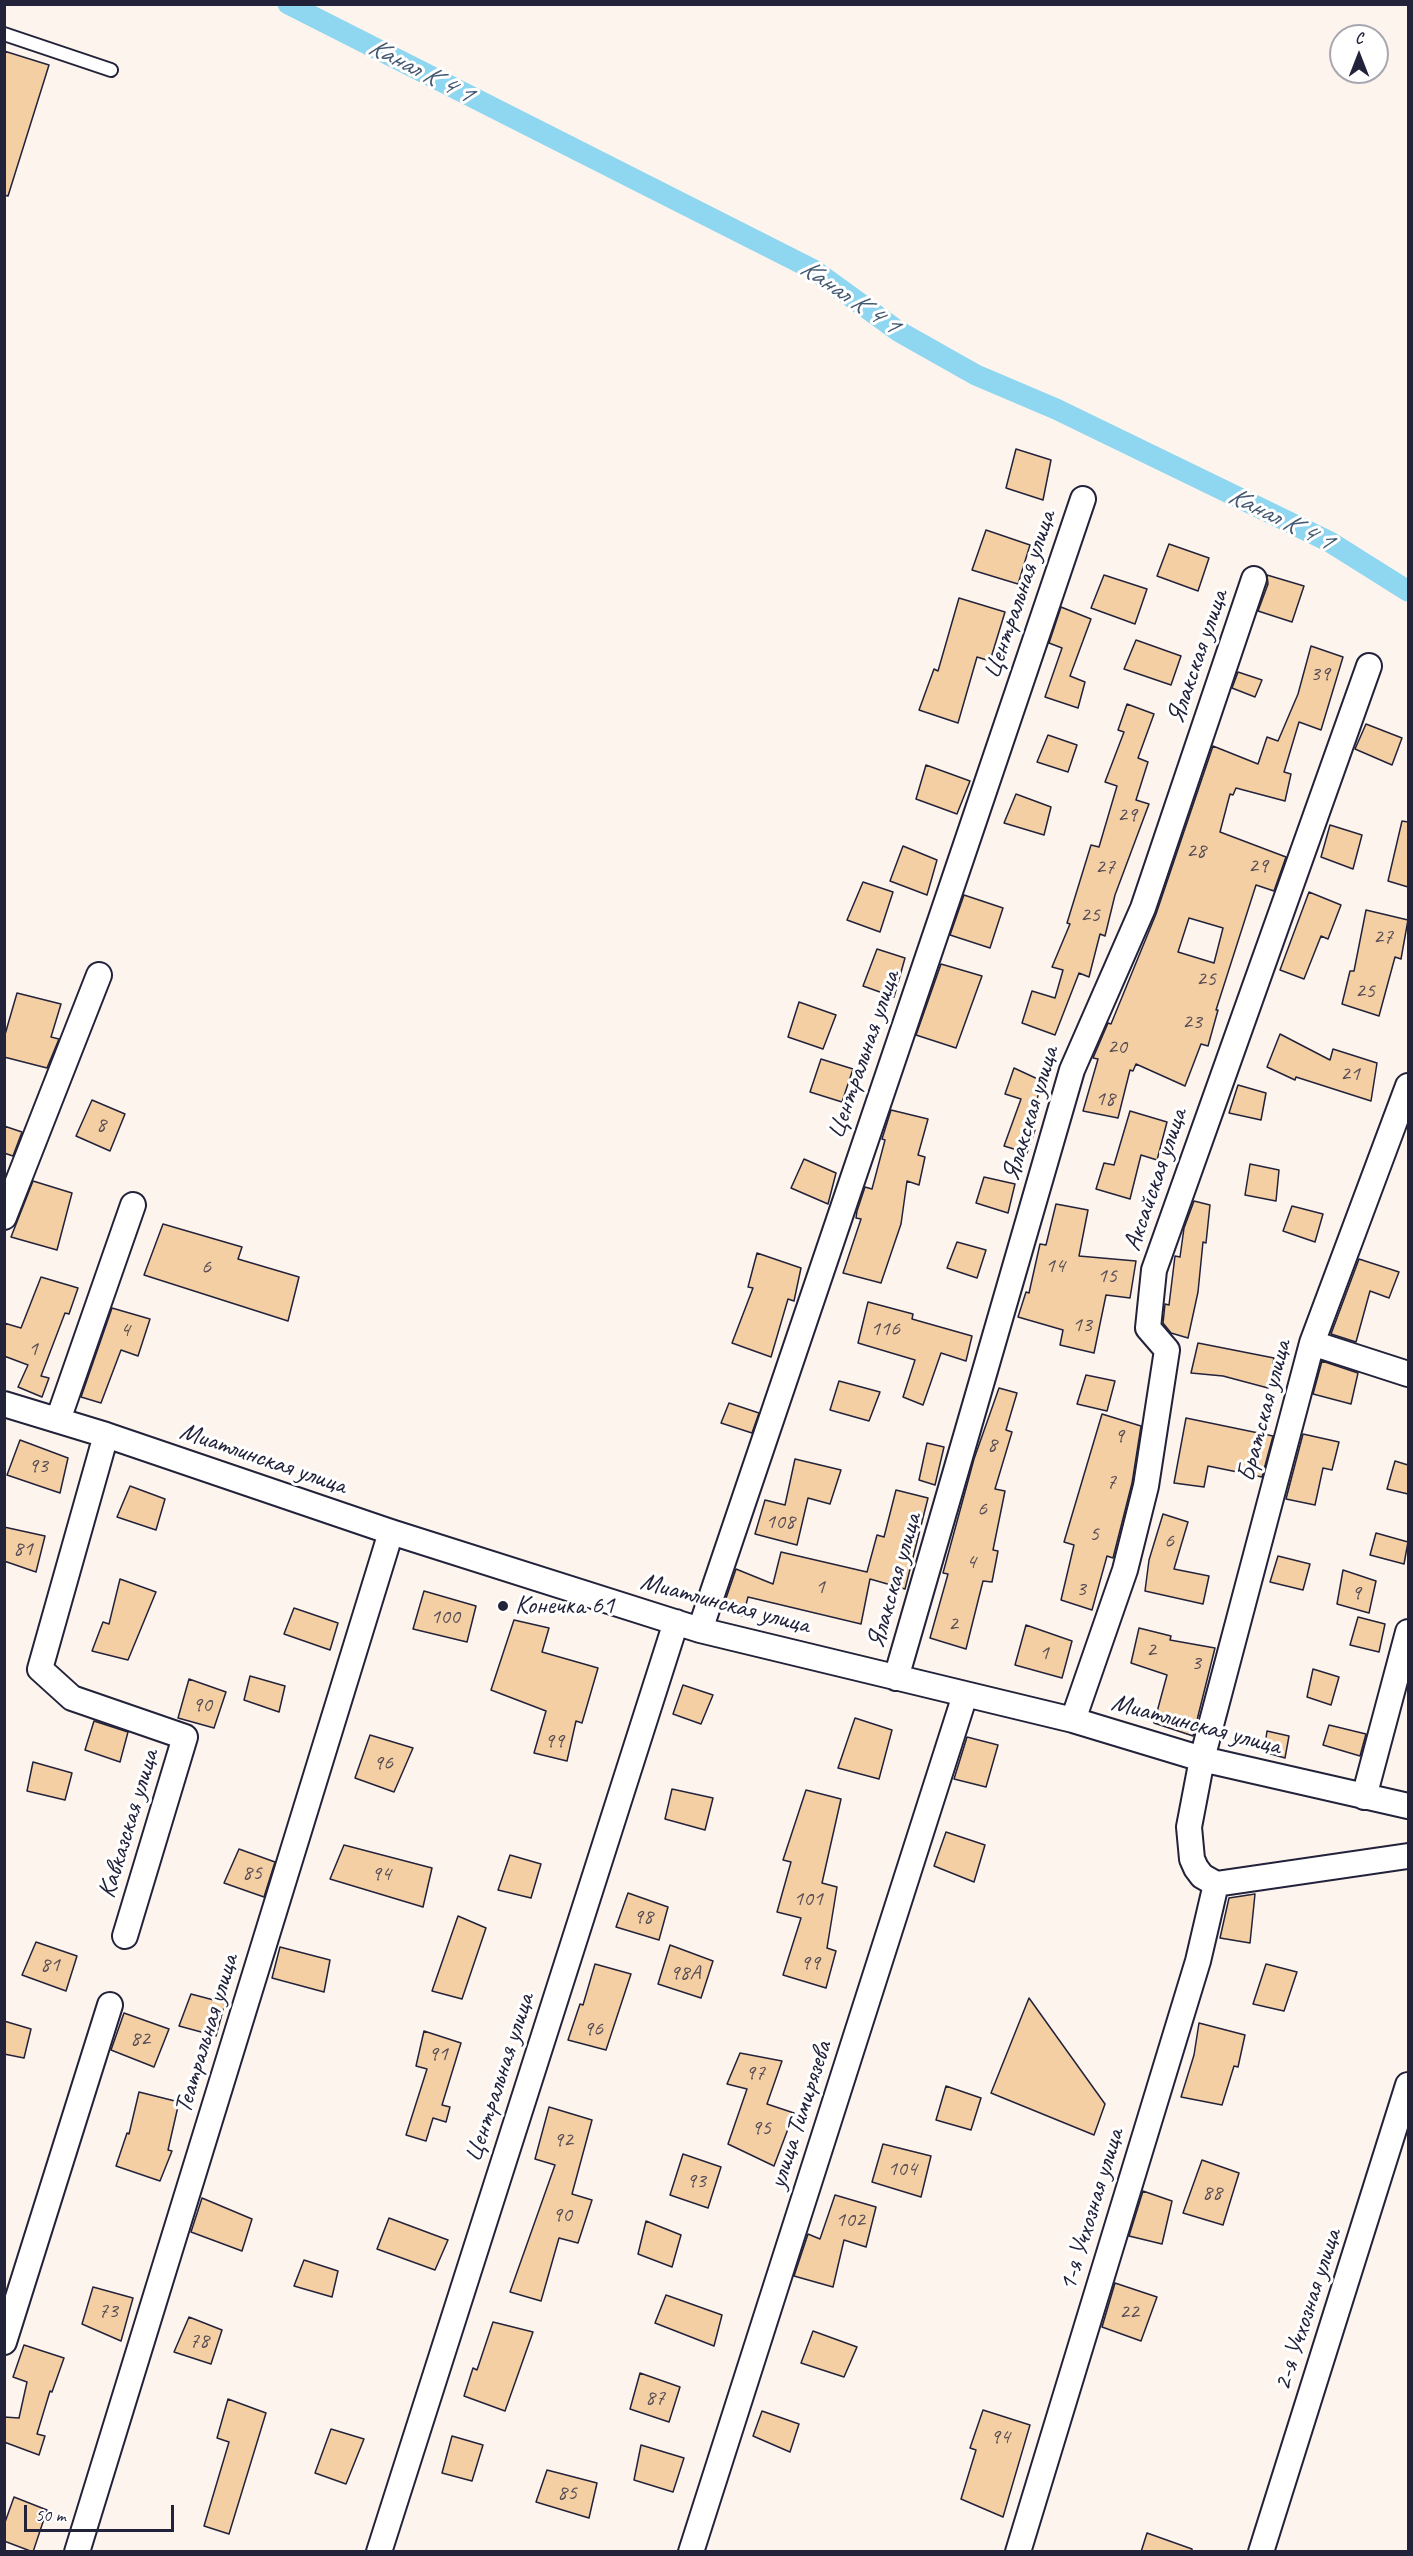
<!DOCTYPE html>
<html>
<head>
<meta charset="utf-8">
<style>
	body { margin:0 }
	#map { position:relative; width:1413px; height:2556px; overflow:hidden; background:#fdf5ed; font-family:Caveat,sans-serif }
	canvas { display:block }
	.frame { position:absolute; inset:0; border:6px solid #22223b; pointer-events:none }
	.north { position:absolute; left:1329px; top:24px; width:60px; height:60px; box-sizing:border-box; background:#fff; border:2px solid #a7a7b1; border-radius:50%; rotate:0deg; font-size:16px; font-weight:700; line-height:24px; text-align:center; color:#22223b }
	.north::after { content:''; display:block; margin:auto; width:21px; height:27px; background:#22223b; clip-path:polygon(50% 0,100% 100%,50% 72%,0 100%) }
	.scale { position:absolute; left:24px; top:2505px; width:150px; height:27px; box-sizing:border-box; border:3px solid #22223b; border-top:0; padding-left:8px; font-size:18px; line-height:21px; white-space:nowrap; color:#22223b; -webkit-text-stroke:4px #fff; paint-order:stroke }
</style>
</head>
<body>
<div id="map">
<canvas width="1413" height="2556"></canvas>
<div class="frame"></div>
<div class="north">С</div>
<div class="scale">50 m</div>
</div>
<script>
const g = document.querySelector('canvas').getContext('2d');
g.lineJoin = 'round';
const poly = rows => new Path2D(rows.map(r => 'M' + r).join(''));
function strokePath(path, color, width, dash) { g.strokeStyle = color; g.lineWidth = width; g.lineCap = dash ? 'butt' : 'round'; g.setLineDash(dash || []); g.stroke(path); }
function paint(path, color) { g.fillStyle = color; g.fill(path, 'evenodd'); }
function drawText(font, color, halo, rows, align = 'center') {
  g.font = font + ' Caveat,sans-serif'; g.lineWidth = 6; g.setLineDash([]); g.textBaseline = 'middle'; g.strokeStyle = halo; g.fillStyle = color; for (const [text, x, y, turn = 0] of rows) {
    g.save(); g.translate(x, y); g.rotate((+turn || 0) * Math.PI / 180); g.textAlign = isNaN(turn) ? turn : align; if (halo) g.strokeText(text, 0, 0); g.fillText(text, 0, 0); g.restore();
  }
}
const canal = poly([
	[288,4,814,270,898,331,976,375,1056,409,1330,542,1408,591]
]);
const building = poly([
	[4,51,49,65,8,196,4,195,4,51],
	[1016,449,1051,460,1043,500,1006,488,1016,449],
	[986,530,1030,545,1018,584,972,570,986,530],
	[1169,544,1209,558,1198,591,1157,576,1169,544],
	[1104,575,1147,589,1135,624,1091,608,1104,575],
	[1267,575,1304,586,1292,622,1258,611,1268,584,1267,575],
	[959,598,1005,612,990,661,977,657,958,723,919,710,934,669,938,671,959,598],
	[1061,607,1091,619,1070,676,1085,682,1078,708,1045,697,1062,648,1049,643,1061,607],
	[1136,640,1181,656,1171,685,1124,669,1136,640],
	[1311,646,1343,657,1321,730,1299,722,1284,772,1291,774,1285,801,1236,788,1233,795,1230,794,1220,832,1286,857,1274,891,1256,885,1216,1010,1218,1010,1208,1046,1201,1044,1185,1086,1136,1064,1133,1071,1130,1070,1118,1118,1083,1111,1098,1059,1093,1058,1108,1023,1111,1024,1156,914,1213,746,1258,764,1267,737,1278,741,1298,694,1311,646],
	[1189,918,1223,928,1214,963,1178,952,1189,918],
	[1238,672,1262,680,1255,697,1232,688,1238,672],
	[1127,704,1154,714,1138,758,1148,762,1136,800,1149,804,1115,895,1105,936,1100,934,1089,977,1079,973,1055,1035,1022,1023,1032,991,1055,998,1063,970,1052,967,1070,924,1067,923,1091,845,1099,847,1117,786,1105,782,1124,732,1118,730,1127,704],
	[1366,724,1402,738,1392,765,1355,749,1366,724],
	[1048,735,1077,745,1068,772,1037,762,1048,735],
	[926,765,970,781,957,814,916,799,926,765],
	[1016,794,1051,807,1044,835,1004,823,1016,794],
	[1402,821,1408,822,1408,887,1388,881,1402,821],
	[1330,825,1362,835,1353,869,1321,857,1330,825],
	[903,846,937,860,927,895,890,881,903,846],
	[863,882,893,892,880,932,847,920,863,882],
	[1309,892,1341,905,1328,939,1321,936,1304,979,1280,970,1309,892],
	[964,895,1003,908,990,948,950,935,964,895],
	[1366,910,1408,920,1401,959,1395,957,1379,1016,1342,1004,1350,971,1354,971,1366,910],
	[877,949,905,958,894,997,863,986,877,949],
	[941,964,982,976,956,1048,916,1035,941,964],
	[17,993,61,1004,51,1037,59,1039,47,1068,4,1057,4,1038,17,993],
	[799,1002,836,1015,823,1049,788,1037,799,1002],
	[1280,1034,1330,1060,1333,1049,1377,1063,1371,1101,1296,1077,1295,1080,1267,1067,1280,1034],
	[821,1059,853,1069,842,1102,810,1092,821,1059],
	[1014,1068,1042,1081,1029,1129,1035,1130,1027,1153,1004,1146,1021,1099,1005,1094,1014,1068],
	[1238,1085,1266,1093,1261,1120,1229,1113,1238,1085],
	[92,1100,125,1114,110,1151,76,1136,92,1100],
	[891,1110,928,1119,918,1155,925,1157,919,1185,907,1181,901,1224,881,1283,843,1273,861,1219,856,1218,857,1211,865,1187,872,1189,885,1140,882,1139,891,1110],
	[1130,1111,1167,1122,1157,1160,1141,1155,1130,1199,1096,1189,1104,1163,1114,1165,1130,1111],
	[4,1126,22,1132,13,1156,4,1153,4,1126],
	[804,1159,836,1173,828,1204,791,1188,804,1159],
	[1250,1164,1279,1170,1276,1201,1245,1195,1250,1164],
	[984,1177,1015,1184,1008,1213,976,1203,984,1177],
	[33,1181,72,1193,57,1250,11,1237,33,1181],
	[1194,1201,1210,1205,1206,1243,1203,1242,1198,1292,1188,1338,1171,1333,1163,1323,1165,1304,1169,1305,1175,1256,1180,1257,1184,1228,1194,1201],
	[1056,1204,1088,1210,1079,1256,1136,1261,1130,1298,1106,1295,1094,1353,1060,1345,1063,1330,1018,1317,1026,1292,1029,1293,1040,1244,1046,1245,1056,1204],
	[1292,1206,1323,1214,1315,1242,1283,1231,1292,1206],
	[163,1224,242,1247,238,1259,299,1277,288,1321,144,1275,163,1224],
	[957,1242,986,1250,977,1278,947,1268,957,1242],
	[757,1253,801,1268,794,1301,788,1299,771,1357,732,1343,753,1288,748,1287,757,1253],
	[1359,1259,1399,1272,1389,1298,1370,1291,1356,1342,1331,1334,1359,1259],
	[41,1277,78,1288,69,1314,65,1313,41,1376,49,1378,42,1397,18,1387,28,1365,4,1356,4,1323,21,1328,41,1277],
	[868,1302,913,1314,912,1319,972,1336,966,1361,941,1353,923,1405,903,1397,915,1360,858,1343,868,1302],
	[112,1308,150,1319,138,1356,121,1350,101,1403,81,1397,112,1308],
	[1198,1343,1274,1358,1268,1388,1223,1376,1191,1373,1198,1343],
	[1322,1361,1358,1373,1351,1404,1313,1394,1322,1361],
	[1086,1375,1115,1381,1107,1411,1077,1404,1086,1375],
	[839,1381,880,1392,869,1421,830,1410,839,1381],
	[999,1388,1017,1393,1006,1430,1012,1432,995,1489,1005,1491,993,1550,998,1551,992,1582,983,1581,966,1649,930,1638,948,1574,943,1573,974,1459,999,1388],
	[729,1403,759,1413,752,1433,721,1423,729,1403],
	[1102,1414,1141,1426,1132,1483,1113,1558,1107,1556,1092,1610,1061,1600,1074,1545,1064,1542,1102,1414],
	[1186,1418,1273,1436,1262,1477,1208,1466,1204,1487,1174,1483,1186,1418],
	[1303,1434,1339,1442,1332,1470,1323,1468,1315,1505,1286,1499,1303,1434],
	[20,1440,68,1458,60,1493,7,1475,20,1440],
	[927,1443,944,1447,935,1485,919,1480,927,1443],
	[795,1459,841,1470,830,1504,808,1498,797,1545,755,1534,765,1500,785,1505,795,1459],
	[1395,1461,1408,1465,1408,1494,1387,1489,1395,1461],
	[130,1486,165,1499,156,1530,117,1517,130,1486],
	[896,1490,928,1498,905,1589,870,1579,861,1624,748,1597,743,1616,722,1610,736,1569,773,1584,781,1552,867,1572,877,1535,884,1537,896,1490],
	[1163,1514,1188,1522,1174,1569,1209,1576,1203,1604,1145,1591,1149,1560,1163,1514],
	[4,1527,45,1536,36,1572,4,1561,4,1527],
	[1376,1533,1408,1542,1404,1564,1370,1555,1376,1533],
	[1278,1556,1310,1564,1303,1590,1270,1582,1278,1556],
	[1343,1570,1376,1581,1369,1613,1337,1604,1343,1570],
	[120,1579,156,1592,128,1660,92,1651,103,1622,109,1624,120,1579],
	[424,1591,476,1606,467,1642,413,1629,424,1591],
	[294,1608,338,1623,330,1650,284,1634,294,1608],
	[1358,1617,1385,1624,1379,1652,1350,1645,1358,1617],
	[514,1620,549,1628,542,1652,598,1668,582,1723,576,1721,567,1761,534,1753,546,1711,491,1690,514,1620],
	[1026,1625,1072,1641,1062,1678,1015,1665,1026,1625],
	[1139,1628,1171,1636,1170,1640,1215,1648,1193,1736,1154,1723,1167,1675,1131,1663,1139,1628],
	[1313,1669,1339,1677,1331,1705,1307,1697,1313,1669],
	[250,1676,285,1686,279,1712,244,1700,250,1676],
	[189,1679,226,1692,214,1728,178,1718,189,1679],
	[683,1685,713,1695,701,1724,673,1714,683,1685],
	[855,1718,892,1730,879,1779,838,1768,855,1718],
	[94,1721,128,1732,120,1762,85,1750,94,1721],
	[1329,1725,1366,1734,1360,1756,1323,1745,1329,1725],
	[1267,1731,1289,1736,1285,1758,1264,1752,1267,1731],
	[370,1735,413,1748,394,1792,355,1778,370,1735],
	[967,1737,998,1745,986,1787,954,1779,967,1737],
	[33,1762,72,1773,65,1800,27,1791,33,1762],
	[672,1789,713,1798,705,1830,665,1819,672,1789],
	[806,1790,841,1799,822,1883,837,1887,827,1948,836,1951,826,1988,783,1975,801,1918,777,1912,791,1862,783,1860,806,1790],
	[946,1832,985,1845,974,1882,934,1866,946,1832],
	[344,1845,432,1868,423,1907,330,1879,344,1845],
	[239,1849,275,1862,264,1897,224,1883,239,1849],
	[510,1855,541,1864,531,1898,498,1890,510,1855],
	[628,1893,668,1907,659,1940,616,1927,628,1893],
	[1255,1894,1250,1943,1220,1938,1229,1898,1255,1894],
	[458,1916,486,1928,462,1999,432,1991,458,1916],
	[36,1942,77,1956,66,1991,22,1975,36,1942],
	[670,1945,713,1961,701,1998,658,1984,670,1945],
	[280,1947,330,1960,324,1992,272,1978,280,1947],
	[595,1964,631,1974,606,2050,568,2040,580,2004,583,2005,595,1964],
	[1266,1964,1297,1972,1284,2011,1253,2004,1266,1964],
	[191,1994,225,2003,216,2036,179,2026,191,1994],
	[1029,1998,1105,2104,1094,2135,991,2093,1029,1998],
	[124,2013,169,2029,154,2067,111,2050,124,2013],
	[4,2021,31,2029,24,2058,4,2054,4,2021],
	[1199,2023,1245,2035,1238,2067,1234,2066,1222,2105,1181,2097,1194,2055,1199,2023],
	[424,2031,461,2043,442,2105,450,2107,446,2122,433,2118,426,2141,406,2135,427,2069,416,2066,424,2031],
	[740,2053,782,2061,767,2104,794,2113,774,2166,728,2144,747,2089,727,2084,740,2053],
	[946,2086,981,2098,971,2130,936,2120,946,2086],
	[139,2092,179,2102,168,2150,172,2151,160,2181,116,2166,127,2133,129,2134,139,2092],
	[549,2107,592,2120,572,2194,592,2200,578,2243,559,2238,541,2301,510,2292,555,2165,535,2159,549,2107],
	[883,2144,931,2156,921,2197,872,2182,883,2144],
	[683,2154,721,2167,708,2208,670,2195,683,2154],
	[1202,2160,1239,2173,1223,2225,1183,2213,1202,2160],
	[1143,2191,1172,2201,1162,2244,1129,2236,1143,2191],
	[835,2195,876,2207,866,2247,844,2240,833,2287,794,2276,808,2234,820,2239,835,2195],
	[202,2198,252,2219,242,2251,191,2232,202,2198],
	[389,2218,448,2240,435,2270,377,2249,389,2218],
	[646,2221,681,2235,672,2267,638,2254,646,2221],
	[304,2260,338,2271,332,2297,294,2286,304,2260],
	[1115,2283,1157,2297,1141,2341,1102,2327,1115,2283],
	[93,2287,133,2298,121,2341,82,2324,93,2287],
	[666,2295,722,2315,714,2346,655,2323,666,2295],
	[189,2317,222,2330,211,2364,174,2352,189,2317],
	[493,2322,533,2332,505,2411,464,2396,473,2368,477,2370,493,2322],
	[813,2331,857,2347,844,2377,801,2363,813,2331],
	[24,2345,64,2358,52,2392,50,2391,37,2434,45,2436,39,2455,4,2442,4,2417,19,2418,27,2382,13,2377,24,2345],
	[640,2373,680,2387,669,2422,630,2409,640,2373],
	[228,2399,266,2413,229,2534,204,2526,229,2442,217,2438,228,2399],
	[983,2410,1030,2425,1003,2517,961,2499,976,2450,970,2448,983,2410],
	[762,2411,799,2424,790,2452,753,2436,762,2411],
	[331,2429,364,2439,346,2484,315,2473,331,2429],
	[452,2436,483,2445,472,2481,442,2473,452,2436],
	[641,2445,684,2458,673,2492,634,2480,641,2445],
	[547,2470,597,2483,589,2518,536,2502,547,2470],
	[14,2497,47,2510,33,2552,4,2541,4,2525,14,2497],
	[1147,2533,1192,2549,1192,2552,1141,2552,1147,2533]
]);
const lane = poly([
	[4,34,111,70]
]);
const street = poly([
	[1408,1086,1312,1343,1202,1759,1189,1827,1192,1859,1196,1868,1202,1876,1216,1884,1408,1856],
	[4,1217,99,975],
	[1312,1343,1408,1374],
	[4,1404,106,1435,391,1532,700,1630,1073,1720,1202,1759,1408,1806],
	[58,1420,133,1205],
	[106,1435,40,1669,72,1698,185,1737,125,1936],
	[700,1630,1083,499],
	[896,1678,1072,1070,1143,908,1254,579],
	[1073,1720,1125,1570,1146,1486,1167,1350,1148,1328,1154,1270,1369,666],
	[1364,1797,1408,1632],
	[4,2342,110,2005],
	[77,2552,391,1532],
	[379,2552,676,1622],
	[691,2552,965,1695],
	[1018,2552,1198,1961,1216,1884],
	[1261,2552,1408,2085]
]);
const markers = [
	[503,1606,6,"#22223b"]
];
const numberNames = [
	["39",1320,674],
	["29",1127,815],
	["28",1196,851],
	["29",1258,866],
	["27",1105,867],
	["25",1090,915],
	["27",1383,937],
	["25",1206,979],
	["25",1365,991],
	["23",1192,1022],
	["20",1117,1047],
	["21",1350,1074],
	["18",1105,1099],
	["8",101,1125],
	["14",1055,1266],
	["6",206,1267],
	["15",1107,1276],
	["13",1082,1325],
	["116",885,1329],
	["4",125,1330],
	["1",33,1349],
	["9",1119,1436],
	["8",992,1445],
	["93",38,1466],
	["7",1111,1482],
	["6",982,1509],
	["108",780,1522],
	["5",1094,1534],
	["6",1169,1541],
	["81",23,1549],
	["4",971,1562],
	["1",820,1587],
	["3",1081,1589],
	["9",1356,1593],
	["100",445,1617],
	["2",953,1624],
	["2",1151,1650],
	["1",1044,1653],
	["3",1196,1663],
	["90",202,1705],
	["99",554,1741],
	["96",383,1763],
	["85",252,1873],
	["94",381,1874],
	["101",808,1899],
	["98",643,1917],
	["99",810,1963],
	["81",50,1965],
	["98А",685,1973],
	["96",593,2029],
	["82",140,2039],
	["91",438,2054],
	["97",755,2073],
	["95",761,2128],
	["92",563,2140],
	["104",902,2169],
	["93",696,2181],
	["88",1212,2193],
	["90",562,2215],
	["102",850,2220],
	["73",108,2311],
	["22",1129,2312],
	["78",199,2341],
	["87",655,2398],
	["94",1000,2437],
	["85",567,2493]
];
const streetNames = [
	["Центральная улица",1020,595,-71],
	["Ялакская улица",1198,657,-71],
	["Центральная улица",864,1055,-71],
	["Ялакская улица",1031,1114,-73],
	["Аксайская улица",1156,1180,-71],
	["Братская улица",1265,1411,-75],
	["Миатлинская улица",263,1459,19],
	["Ялакская улица",895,1581,-74],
	["Миатлинская улица",725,1604,15],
	["Миатлинская улица",1196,1725,15],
	["Кавказская улица",129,1824,-73],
	["Театральная улица",207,2034,-73],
	["Центральная улица",500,2078,-72],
	["улица Тимирязева",801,2115,-72],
	["1-я Учхозная улица",1092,2210,-73],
	["2-я Учхозная улица",1308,2310,-72]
];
const poiNames = [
	["Конечка 61",515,1606]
];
const waterNames = [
	["Канал К 4 1",420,71,27],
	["Канал К 4 1",849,297,34],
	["Канал К 4 1",1280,519,26]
];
strokePath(canal, '#8fd7f0', 21);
paint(building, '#f5cfa4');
strokePath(building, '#22223b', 1.5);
strokePath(lane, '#22223b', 16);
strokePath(street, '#22223b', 28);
strokePath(lane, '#fff', 12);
strokePath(street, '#fff', 24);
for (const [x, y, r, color] of markers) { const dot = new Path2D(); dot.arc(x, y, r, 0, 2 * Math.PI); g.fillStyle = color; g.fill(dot); strokePath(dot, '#fff', 2); }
drawText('22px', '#574d55', null, numberNames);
drawText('26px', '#22223b', '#fff', streetNames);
drawText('26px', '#22223b', '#fff', poiNames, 'left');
drawText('italic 27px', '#435871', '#fff', waterNames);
</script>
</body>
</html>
